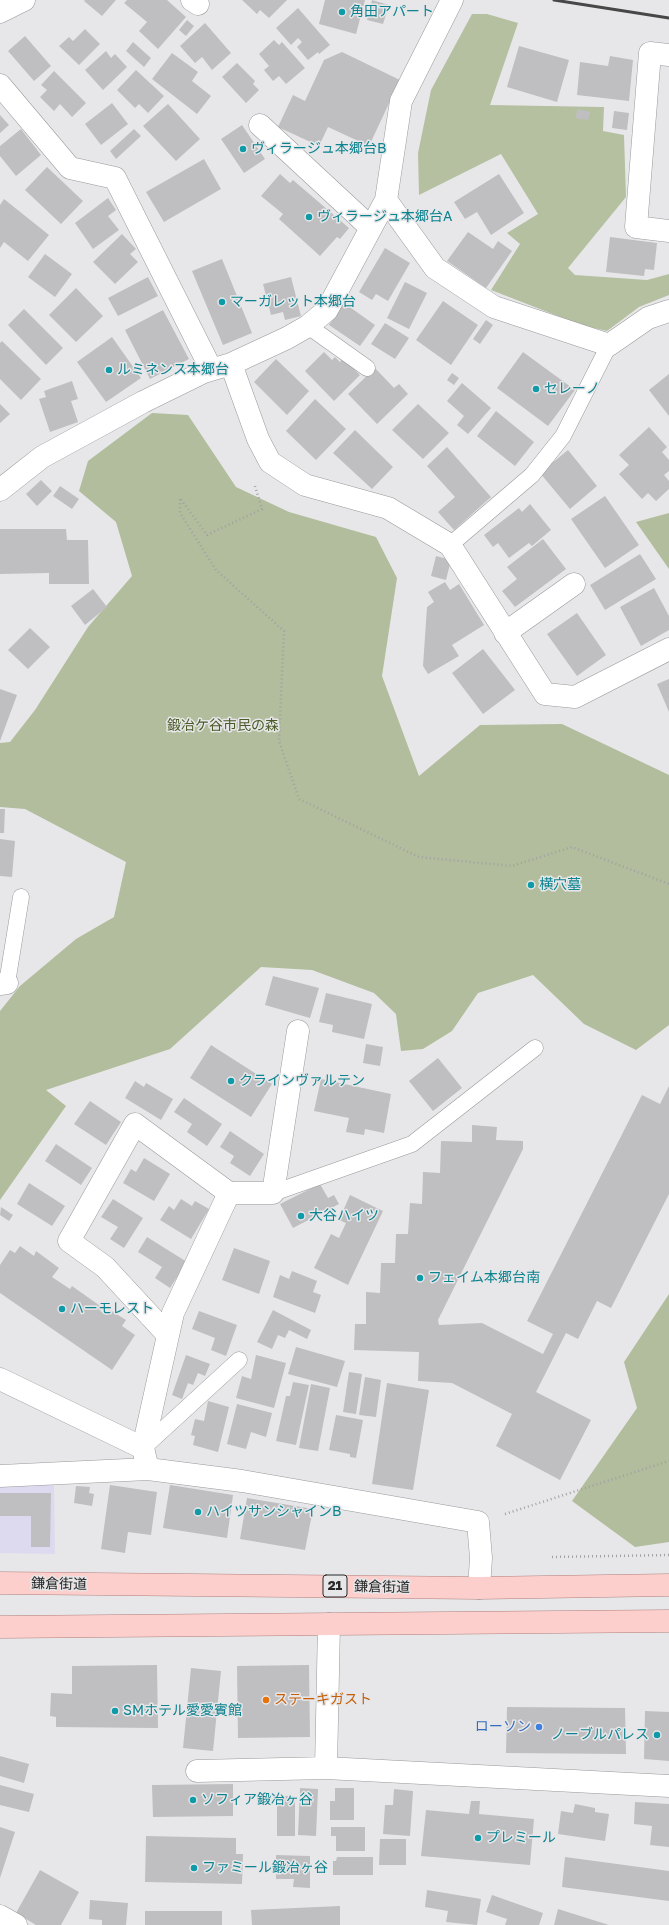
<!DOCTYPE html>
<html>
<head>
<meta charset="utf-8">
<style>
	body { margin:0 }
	canvas { display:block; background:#e7e7e9 }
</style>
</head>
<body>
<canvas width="669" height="1925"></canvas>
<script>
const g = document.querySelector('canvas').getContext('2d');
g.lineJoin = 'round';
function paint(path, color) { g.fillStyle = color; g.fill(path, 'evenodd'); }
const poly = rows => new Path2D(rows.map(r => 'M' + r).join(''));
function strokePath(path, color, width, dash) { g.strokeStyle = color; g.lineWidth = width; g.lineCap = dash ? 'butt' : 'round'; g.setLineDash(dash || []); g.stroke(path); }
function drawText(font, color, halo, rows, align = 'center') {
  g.font = font + ' "Golos Text","Noto Sans JP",sans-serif'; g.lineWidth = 3; g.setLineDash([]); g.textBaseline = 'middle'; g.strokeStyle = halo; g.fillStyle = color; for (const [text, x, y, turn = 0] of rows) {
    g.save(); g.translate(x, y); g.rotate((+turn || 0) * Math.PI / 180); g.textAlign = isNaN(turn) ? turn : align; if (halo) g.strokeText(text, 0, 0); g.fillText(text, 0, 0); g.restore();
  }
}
const commercial = poly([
	[54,1480,55,1554,0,1553,0,1484]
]);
const green = poly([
	[472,14,487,14,518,23,490,105,604,107,603,131,624,135,626,197,568,268,575,275,647,280,669,274,669,295,639,307,607,331,581,325,491,290,520,244,507,233,538,214,501,154,419,195,418,153,431,90]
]);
const forest = poly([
	[152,413,188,415,236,487,289,512,376,537,397,578,382,676,419,776,480,725,562,724,669,775,669,1025,636,1050,584,1024,533,975,478,993,452,1031,423,1049,401,1051,396,1014,374,993,312,970,261,967,170,1049,46,1090,66,1106,0,1200,0,1011,20,986,76,939,114,917,126,862,25,809,0,807,0,743,10,742,35,710,88,627,132,576,116,522,79,491,88,461],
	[669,513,669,569,636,522],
	[669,1294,669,1542,635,1547,572,1501,637,1408,624,1362]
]);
const building = poly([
	[85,0,116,0,102,16,84,1],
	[127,0,167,0,186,17,158,49,139,31,147,22,124,3],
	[242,0,287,0,269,18,260,10,257,14],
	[325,0,365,0,356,34,319,24],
	[372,0,389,5,383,24,367,20],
	[298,8,330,45,319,54,318,52,308,60,297,47,302,42,298,38,291,45,276,28],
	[187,20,194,26,186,36,179,30],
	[205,23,231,53,212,70,202,57,195,63,180,46],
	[85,29,100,44,79,65,59,46,69,37,73,41],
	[25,36,51,66,34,81,8,51],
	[274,40,279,45,282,42,305,68,286,84,279,76,273,81,264,70,269,66,259,54],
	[133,42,151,58,144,67,126,51],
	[519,46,569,60,557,102,507,87],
	[106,51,111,58,115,54,127,67,103,90,85,70],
	[342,52,400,80,369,146,328,127,319,146,278,127,293,95,305,101,324,60],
	[172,53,198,72,192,81,211,96,197,114,152,79],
	[610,56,633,60,629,101,577,95,580,62,608,66],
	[237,63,255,81,253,84,259,90,246,103,222,77],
	[136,70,164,96,148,113,139,104,135,108,117,90],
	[54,71,86,103,72,117,60,104,54,111,40,97,47,90,41,85],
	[112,103,128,124,101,145,85,124],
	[168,104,200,139,176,161,143,126],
	[578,109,590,112,588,120,575,118],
	[614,111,629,113,627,130,612,128],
	[0,115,9,125,0,133],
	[242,125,265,159,244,173,221,139],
	[21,129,41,155,16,176,0,156,0,146],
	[134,129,141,136,116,159,110,151],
	[204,159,221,189,164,222,146,192],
	[47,167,83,201,61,224,25,190],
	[280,174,290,183,293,180,349,228,340,239,337,237,320,256,279,219,283,214,261,196],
	[499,174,524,213,491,235,477,212,465,219,454,202],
	[108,198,116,210,108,216,119,230,93,249,75,223],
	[4,199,49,235,28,261,4,242,0,248,0,205],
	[468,232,493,249,498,241,512,251,486,288,447,261],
	[122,234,136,249,130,254,138,262,115,284,93,262],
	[610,237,657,243,654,270,645,269,644,276,606,272],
	[385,248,410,263,388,301,376,294,372,300,359,292],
	[45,254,72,274,55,297,28,277],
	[222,259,252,333,223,345,192,271],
	[148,277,158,296,118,316,108,298],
	[291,277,301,316,285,320,283,312,271,315,263,284],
	[405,282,427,293,409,329,387,318],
	[76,288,103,316,76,342,49,315],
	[443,301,478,325,451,365,416,340],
	[344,303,375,325,360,346,329,325],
	[24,309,63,348,46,365,8,325],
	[163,310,189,359,150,379,125,330],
	[486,320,493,325,480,344,473,339],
	[385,323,409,338,395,359,371,344],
	[112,337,141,378,106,402,77,362],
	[2,341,41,379,21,400,0,379,0,343],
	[324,352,332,360,335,357,340,362,343,358,360,375,334,401,305,371],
	[523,352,575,390,548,426,497,388],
	[276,359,309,391,287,415,254,382],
	[375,368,394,388,399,384,408,394,377,424,348,394],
	[452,373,459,378,454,385,447,380],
	[669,374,669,416,649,390],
	[72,381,78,399,71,401,78,422,50,432,39,399,46,397,44,391],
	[462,383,491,408,468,434,457,425,464,416,447,401],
	[315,399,346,429,316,460,286,431],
	[0,404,10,414,0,423],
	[418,404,449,433,423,459,392,430],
	[496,411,534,442,515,466,477,436],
	[649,427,667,447,662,452,669,460,669,471,664,475,669,481,669,489,656,501,648,493,642,499,619,474,629,465,619,455],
	[355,430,393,467,372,489,333,453],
	[447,447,491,497,454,530,438,512,455,497,427,466],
	[568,450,597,486,570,509,540,473],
	[41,480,52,491,37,506,26,494],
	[60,486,79,499,72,509,53,496],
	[605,496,639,545,605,568,571,519],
	[530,504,551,530,532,546,529,543,509,558,498,543,493,547,484,535,519,508,522,512],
	[0,529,66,529,67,540,88,540,89,584,49,584,49,573,0,574],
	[543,539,566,569,515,607,502,591,517,579,507,567],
	[640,554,656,579,605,610,590,585],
	[436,556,451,560,446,580,431,576],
	[445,582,450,590,459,584,484,625,452,645,459,656,428,674,423,666,427,607,434,602,428,592],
	[654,588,669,616,669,630,641,646,620,607],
	[93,589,107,607,85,625,71,606],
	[577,613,606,655,577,676,547,634],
	[30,628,50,647,28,669,8,650],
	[483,649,515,690,483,714,452,673],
	[669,679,669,712,657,684],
	[0,689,17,695,0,741],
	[0,809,5,809,4,833,0,833],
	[0,839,15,841,12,877,0,876],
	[273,976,319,988,310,1018,265,1005],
	[326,993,372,1004,364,1039,332,1032,333,1025,319,1022],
	[366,1044,383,1047,380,1066,363,1063],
	[211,1045,272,1084,251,1117,190,1078],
	[438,1058,462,1088,433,1111,409,1081],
	[321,1079,391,1094,384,1133,365,1129,364,1135,346,1132,349,1118,314,1111],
	[135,1081,144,1087,146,1083,173,1099,161,1120,125,1098],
	[669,1086,669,1194,611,1308,597,1301,578,1339,566,1333,536,1392,591,1420,560,1480,496,1446,512,1414,452,1383,418,1381,419,1352,354,1350,355,1324,366,1324,366,1292,380,1293,381,1263,395,1263,396,1234,408,1234,410,1203,422,1204,423,1172,440,1173,441,1141,472,1142,472,1125,497,1127,496,1140,523,1141,523,1149,438,1320,439,1325,482,1323,543,1354,553,1334,527,1321,642,1095,660,1104],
	[184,1098,222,1124,207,1146,187,1132,192,1124,174,1112],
	[90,1101,121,1122,106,1145,74,1124],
	[230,1131,264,1154,250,1176,230,1163,234,1156,220,1147],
	[56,1144,92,1168,81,1185,45,1161],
	[144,1158,170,1174,154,1201,123,1183,131,1169,136,1172],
	[29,1183,65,1206,52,1226,17,1204],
	[320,1184,328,1198,334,1195,339,1204,293,1228,280,1204],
	[350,1195,383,1211,348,1285,314,1268,331,1234,339,1238,346,1223,339,1220],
	[113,1199,143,1218,124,1248,110,1239,118,1227,101,1217],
	[181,1199,192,1206,195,1201,209,1209,191,1239,160,1220,169,1206,174,1210],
	[1,1207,13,1215,9,1221,0,1215],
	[147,1237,187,1262,170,1288,155,1278,162,1267,138,1252],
	[20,1246,34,1256,36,1251,59,1268,52,1277,70,1289,72,1286,103,1308,100,1311,107,1315,110,1310,126,1320,122,1326,135,1335,112,1370,0,1293,0,1265,10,1250,15,1253],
	[234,1248,270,1261,259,1294,222,1280],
	[292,1271,317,1281,313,1292,321,1295,315,1313,273,1297,280,1275,289,1279],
	[273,1310,311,1330,307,1339,289,1330,285,1338,278,1335,272,1349,257,1342],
	[199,1311,237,1325,226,1356,211,1350,215,1338,192,1329],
	[296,1347,345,1361,337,1387,288,1374],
	[186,1355,210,1364,205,1376,198,1373,193,1385,188,1383,182,1399,172,1395],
	[256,1355,286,1363,274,1408,236,1398,242,1376,251,1379],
	[349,1372,362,1374,356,1414,343,1412],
	[365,1377,381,1380,376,1417,359,1415],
	[293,1382,309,1385,296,1445,276,1441,286,1396,290,1396],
	[387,1383,429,1390,413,1490,372,1484],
	[311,1384,330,1388,318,1451,299,1448],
	[208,1401,229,1407,218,1452,193,1445,195,1436,191,1435,195,1419,204,1421],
	[237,1404,272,1413,266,1437,251,1432,246,1449,227,1444],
	[336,1415,363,1420,356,1458,350,1457,350,1454,329,1450],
	[110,1485,157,1492,151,1535,128,1532,125,1553,101,1549],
	[170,1485,233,1495,227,1538,163,1528],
	[76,1486,90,1487,89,1493,94,1494,92,1506,74,1503],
	[0,1493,51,1493,50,1547,31,1547,31,1516,0,1516],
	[247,1498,313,1509,305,1550,240,1539],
	[157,1665,158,1728,56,1727,56,1717,50,1716,51,1693,72,1694,72,1666],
	[309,1665,310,1737,238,1738,237,1666],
	[191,1668,221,1671,213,1751,183,1748],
	[507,1707,625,1708,626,1754,506,1753],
	[645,1711,669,1712,669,1761,644,1759],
	[0,1756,29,1764,24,1783,0,1776],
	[233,1784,233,1816,153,1817,152,1785],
	[0,1785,34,1794,29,1812,0,1805],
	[300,1788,318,1789,316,1836,298,1835],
	[335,1788,354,1788,354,1820,330,1820,330,1801,335,1801],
	[394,1789,413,1791,410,1836,383,1834,385,1805,393,1805],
	[277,1796,295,1796,295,1836,277,1836],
	[471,1801,480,1801,479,1814,534,1819,530,1865,421,1856,426,1810,469,1814],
	[635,1802,669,1804,669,1847,650,1845,652,1826,634,1824],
	[575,1804,595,1808,595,1812,609,1814,605,1841,558,1834,561,1811,573,1813],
	[0,1827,15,1832,0,1878],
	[331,1827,365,1827,365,1851,336,1851,336,1836,331,1836],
	[146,1836,236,1838,236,1854,243,1854,242,1884,145,1882],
	[380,1839,406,1839,406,1865,379,1865],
	[276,1855,310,1856,310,1888,293,1887,294,1879,276,1879],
	[337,1857,373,1857,373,1875,333,1875,333,1861,336,1861],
	[565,1857,669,1871,669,1901,562,1887],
	[40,1870,79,1892,61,1925,36,1925,16,1913],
	[427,1890,481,1899,477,1925,446,1922,448,1911,425,1907],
	[492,1895,543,1913,539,1925,505,1925,507,1919,486,1912],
	[90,1900,128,1903,126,1925,102,1925,102,1920,89,1919],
	[340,1906,340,1925,252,1925,251,1910],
	[558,1909,609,1925,554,1925],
	[145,1911,222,1911,222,1925,145,1925]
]);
const path = poly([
	[255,486,262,509,207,535,180,498,180,513,216,570,284,631,279,741,299,799,419,857,512,866,572,847,669,884],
	[505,1514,669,1461],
	[552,1557,669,1555]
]);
const lane = poly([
	[308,326,367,368],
	[450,545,532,475,563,436,609,345],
	[7,983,21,897],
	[273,1193,412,1144,535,1048],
	[143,1448,239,1360]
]);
const street = poly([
	[192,0,198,4],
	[0,12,24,0],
	[669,55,650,53,636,227,669,231],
	[0,85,70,168,115,178,211,369],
	[260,125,371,228],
	[386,200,435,268,494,307,609,345,648,318,669,311],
	[231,364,258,439,270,462,305,485,388,508,450,545,545,694,575,697,669,649],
	[0,490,42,457,143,402,204,372,231,364,287,338,308,326,327,310,386,200,401,101,452,0],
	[505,633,574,584],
	[0,984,7,983],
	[167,1334,105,1267,69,1241,135,1124,229,1193],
	[0,1379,143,1448,148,1469,242,1481,478,1522,481,1558,479,1588],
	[143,1448,173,1313,229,1193,273,1193,298,1031],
	[0,1476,148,1469],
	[329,1624,326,1768,669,1786],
	[197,1771,326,1768],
	[0,1916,16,1925]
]);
const primary = poly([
	[0,1583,479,1588,669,1585],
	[0,1627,669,1621]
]);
const rail = poly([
	[554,0,669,18]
]);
const markers = [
	[342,12,4,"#0f9aa8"],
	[243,149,4,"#0f9aa8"],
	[309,217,4,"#0f9aa8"],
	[222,302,4,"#0f9aa8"],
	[109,370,4,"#0f9aa8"],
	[536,389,4,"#0f9aa8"],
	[531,885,4,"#0f9aa8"],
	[231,1081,4,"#0f9aa8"],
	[301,1216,4,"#0f9aa8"],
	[420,1278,4,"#0f9aa8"],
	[62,1309,4,"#0f9aa8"],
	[198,1512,4,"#0f9aa8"],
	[266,1700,4,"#e8710a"],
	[115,1711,4,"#0f9aa8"],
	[539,1727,4,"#3f7fe0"],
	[657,1735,4,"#0f9aa8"],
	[193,1800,4,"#0f9aa8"],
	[478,1838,4,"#0f9aa8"],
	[194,1868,4,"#0f9aa8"]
];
const shields = [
	[335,1586,24]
];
const shieldNames = [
	["21",335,1586]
];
const cultureNames = [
	["角田アパート",350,12],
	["ヴィラージュ本郷台B",251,149],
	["ヴィラージュ本郷台A",317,217],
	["マーガレット本郷台",230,302],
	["ルミネンス本郷台",117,370],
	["セレーノ",544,389],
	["横穴墓",539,885],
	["クラインヴァルテン",239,1081],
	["大谷ハイツ",309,1216],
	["フェイム本郷台南",428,1278],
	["ハーモレスト",70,1309],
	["ハイツサンシャインB",206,1512],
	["SMホテル愛愛賓館",123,1711],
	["ノーブルパレス",649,1735,"right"],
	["ソフィア鍛冶ヶ谷",201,1800],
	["プレミール",486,1838],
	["ファミール鍛冶ヶ谷",202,1868]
];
const parkNames = [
	["鍛冶ケ谷市民の森",223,726]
];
const streetNames = [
	["鎌倉街道",59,1584,1],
	["鎌倉街道",382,1587,1]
];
const foodNames = [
	["ステーキガスト",274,1700]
];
const shopNames = [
	["ローソン",531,1727]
];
paint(commercial, '#dddaf0');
paint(green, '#b5c0a0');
paint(forest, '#b1bd9c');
paint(building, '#bfbfc1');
strokePath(lane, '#98999b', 17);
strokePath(street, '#98999b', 23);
strokePath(primary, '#b0807d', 23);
strokePath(path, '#a1a1a2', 2.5, [1, 3]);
strokePath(lane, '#fff', 16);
strokePath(street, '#fff', 22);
strokePath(primary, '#fccfcc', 22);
strokePath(rail, '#474748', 3);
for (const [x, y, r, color] of markers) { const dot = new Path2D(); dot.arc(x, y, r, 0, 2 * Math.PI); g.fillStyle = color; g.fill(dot); strokePath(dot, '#e7e7e9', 1.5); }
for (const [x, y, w] of shields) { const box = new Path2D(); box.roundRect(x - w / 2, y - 11, w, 22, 3); g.fillStyle = '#e7e7e9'; g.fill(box); strokePath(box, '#282829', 1); }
drawText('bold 13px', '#282829', null, shieldNames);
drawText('14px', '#0d838f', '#e7e7e9', cultureNames, 'left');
drawText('14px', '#4b5b27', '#e7e7e9', parkNames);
drawText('14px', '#282829', '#e7e7e9', streetNames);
drawText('14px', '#c56008', '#e7e7e9', foodNames, 'left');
drawText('14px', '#366cbe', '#e7e7e9', shopNames, 'right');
</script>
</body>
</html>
